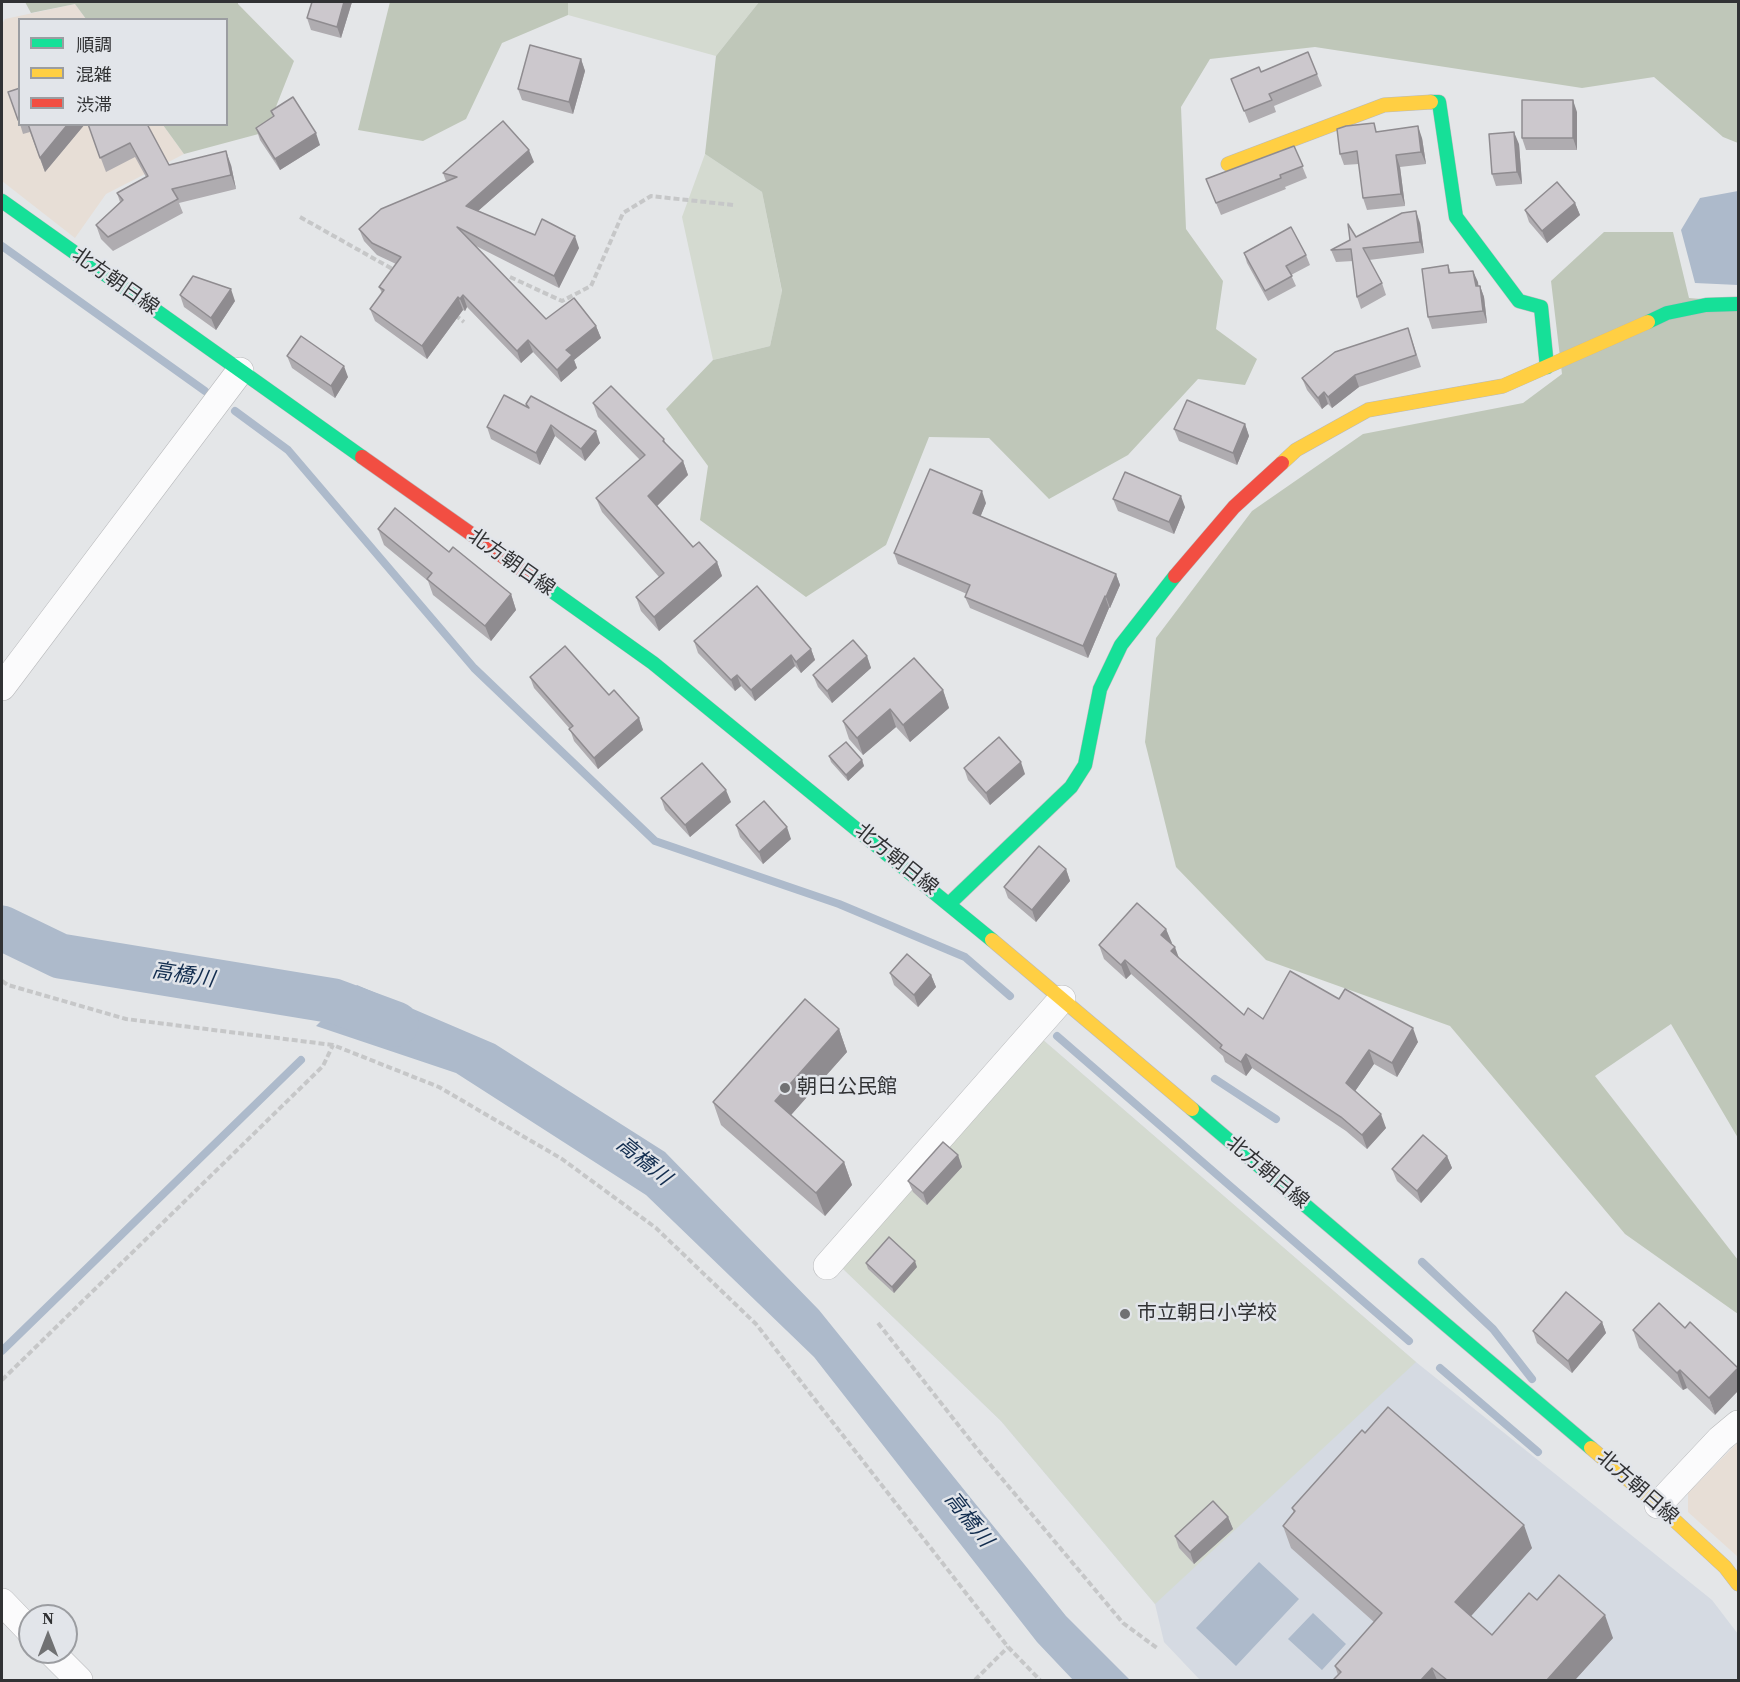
<!DOCTYPE html>
<html>
<head>
<meta charset="utf-8">
<style>
	body { margin:0 }
	#map { position:relative; width:1740px; height:1682px; overflow:hidden; background:#e4e6e8; font-family:"Source Serif 4","Noto Sans JP",serif }
	canvas { display:block }
	.frame { position:absolute; inset:0; border:3px solid #313234; pointer-events:none }
	.legend { position:absolute; left:18px; top:18px; width:210px; height:108px; box-sizing:border-box; background:#e2e5ea; border:2px solid #9b9da1; margin:0; padding:8px 10px; list-style:none; font-size:18px; color:#313234 }
	.legend li { display:flex; align-items:center; gap:12px; height:30px }
	.legend b { width:30px; border:2px solid #9b9da1 }
	.north { position:absolute; left:18px; top:1604px; width:60px; height:60px; box-sizing:border-box; background:#e2e5ea; border:2px solid #9b9da1; border-radius:50%; rotate:0deg; font-size:16px; font-weight:700; line-height:24px; text-align:center; color:#313234 }
	.north::after { content:''; display:block; margin:auto; width:21px; height:27px; background:#707173; clip-path:polygon(50% 0,100% 100%,50% 72%,0 100%) }
</style>
</head>
<body>
<div id="map">
<canvas width="1740" height="1682"></canvas>
<div class="frame"></div>
<ul class="legend">
<li><b style="height:8px;background:#16e098"></b>順調</li>
<li><b style="height:8px;background:#ffcf43"></b>混雑</li>
<li><b style="height:8px;background:#f24e42"></b>渋滞</li>
</ul>
<div class="north">N</div>
</div>
<script>
const g = document.querySelector('canvas').getContext('2d');
g.lineJoin = 'round';
function paint(path, color) { g.fillStyle = color; g.fill(path, 'evenodd'); }
const poly = rows => new Path2D(rows.map(r => 'M' + r).join(''));
function strokePath(path, color, width, dash) { g.strokeStyle = color; g.lineWidth = width; g.lineCap = dash ? 'butt' : 'round'; g.setLineDash(dash || []); g.stroke(path); }
function drawText(font, color, halo, rows, align = 'center') {
  g.font = font + ' "Source Serif 4","Noto Sans JP",serif'; g.lineWidth = 5; g.setLineDash([]); g.textBaseline = 'middle'; g.strokeStyle = halo; g.fillStyle = color; for (const [text, x, y, turn = 0] of rows) {
    g.save(); g.translate(x, y); g.rotate((+turn || 0) * Math.PI / 180); g.textAlign = isNaN(turn) ? turn : align; if (halo) g.strokeText(text, 0, 0); g.fillText(text, 0, 0); g.restore();
  }
}
const commercial = poly([
	[75,4,86,19,20,20,20,124,163,125,184,154,106,194,75,238,2,181,2,24,5,19],
	[1738,1442,1738,1557,1688,1512,1688,1493]
]);
const built = poly([
	[1042,1039,1416,1362,1712,1600,1738,1634,1738,1680,1200,1680,1164,1642,1155,1604,1001,1421,840,1266]
]);
const green = poly([
	[568,2,759,2,716,56,568,15],
	[705,154,762,192,782,292,770,346,713,360,682,217],
	[1042,1039,1416,1362,1155,1604,1001,1421,840,1266]
]);
const forest = poly([
	[25,2,238,2,238,4,294,61,266,132,184,154,163,125,226,124,226,20,86,19,75,4,31,13],
	[390,2,568,2,568,15,502,43,466,119,423,141,358,130],
	[759,2,1738,2,1738,143,1723,137,1654,77,1582,88,1315,47,1210,59,1181,107,1186,229,1223,281,1216,329,1257,359,1245,385,1198,379,1128,455,1049,499,989,438,929,437,886,545,806,597,700,520,708,466,666,409,713,360,770,346,782,291,762,192,705,154,716,56],
	[1604,232,1673,232,1689,298,1738,302,1738,1138,1671,1024,1595,1076,1738,1260,1738,1314,1625,1234,1450,1026,1266,960,1176,867,1145,742,1156,638,1252,511,1363,434,1523,403,1562,374,1551,281]
]);
const water = poly([
	[1738,191,1738,285,1695,283,1681,230,1700,198],
	[357,985,495,1044,665,1152,819,1310,1066,1616,1130,1680,1073,1680,1037,1642,814,1357,646,1195,456,1073,316,1026],
	[1259,1562,1299,1599,1236,1666,1196,1628],
	[1313,1613,1346,1644,1322,1670,1288,1639]
]);
const stream = poly([
	[2,246,205,391],
	[235,411,288,450,474,668,655,841,839,904,965,957,1010,996],
	[1057,1036,1409,1341],
	[1215,1079,1276,1119],
	[1422,1262,1493,1329,1532,1379],
	[2,1351,301,1060],
	[1440,1368,1538,1452]
]);
const river = poly([
	[2,928,60,956,334,1001,396,1024]
]);
const path = poly([
	[300,217,396,271],
	[510,277,562,301,591,286,623,213,651,196,733,205],
	[455,315,464,322],
	[2,981,8,985,126,1019,333,1045,439,1087,562,1159,656,1228,756,1324,1008,1647,1040,1680],
	[878,1323,978,1450,1123,1623,1157,1648],
	[2,1380,323,1066,333,1045],
	[975,1680,1008,1647]
]);
const street = poly([
	[2,687,240,371],
	[827,1266,1062,999],
	[1658,1505,1720,1439,1738,1424],
	[2,1602,30,1631],
	[51,1652,79,1680]
]);
const fast = poly([
	[1431,102,1439,102,1456,217,1519,301,1541,307,1547,367],
	[2,201,362,457],
	[1648,322,1667,313,1706,305,1738,304],
	[528,574,653,663,992,940],
	[949,904,1071,787,1085,765,1100,689,1121,645,1175,576],
	[1192,1109,1591,1448]
]);
const slow = poly([
	[1228,164,1384,105,1431,102],
	[1282,463,1296,450,1368,410,1503,386,1648,322],
	[992,940,1192,1109],
	[1591,1448,1658,1505,1725,1567,1738,1584]
]);
const jam = poly([
	[362,457,528,574],
	[1175,576,1234,507,1282,463]
]);
const wall = poly([
	[312,2,352,2,341,38,311,30,307,18],
	[581,59,585,71,573,114,522,100,518,89],
	[1261,72,1317,74,1322,86,1274,106,1276,112,1249,123,1236,90],
	[271,111,320,145,280,170,260,140,256,128,273,117],
	[1577,112,1577,150,1526,150,1522,138],
	[20,124,85,124,45,172,30,132,23,134],
	[88,124,147,124,169,165,231,165,236,189,179,203,183,213,113,251,101,239,96,225,120,202,117,193,146,177,135,157,106,172],
	[1378,132,1422,138,1426,164,1400,167,1405,206,1367,210,1363,198,1359,164,1344,165,1340,154],
	[1519,144,1522,184,1496,186,1492,174],
	[1294,146,1307,178,1285,187,1286,189,1221,215,1206,179],
	[534,162,478,211,535,235,579,248,559,288,476,246,546,319,596,326,601,338,574,360,577,368,561,382,533,352,521,363,467,307,465,311,463,310,427,359,375,321,370,309,382,293,379,287,396,264,377,255,364,241,359,229,446,181,443,173],
	[1575,203,1580,215,1547,243,1529,222,1525,210],
	[1420,223,1424,253,1369,260,1382,283,1386,295,1361,309,1357,297,1353,261,1336,262,1331,250,1356,237],
	[1244,253,1306,255,1310,265,1291,275,1296,286,1268,301,1247,263],
	[1448,265,1451,273,1473,271,1478,286,1480,286,1484,297,1487,323,1432,329,1428,317],
	[180,295,235,301,216,330,184,307],
	[1408,328,1421,367,1359,387,1332,408,1328,404,1322,409,1307,390,1302,378],
	[287,356,348,377,335,398,292,368],
	[593,403,664,439,666,444,683,461,688,475,657,506,693,547,717,562,722,576,659,631,641,611,636,597,659,577,602,512,596,498,640,460,598,417],
	[526,404,600,443,585,461,555,436,540,465,491,439,487,427,527,408],
	[1245,424,1249,436,1237,465,1179,441,1174,429],
	[1113,499,1185,507,1174,534,1118,511],
	[986,503,980,517,1116,574,1120,585,1110,608,1109,608,1088,658,970,608,965,597,967,594,898,564,894,553],
	[378,529,449,552,511,594,516,610,491,641,433,595,428,581,384,545],
	[694,641,811,649,815,660,801,673,795,666,755,701,741,686,735,691,698,653],
	[867,656,871,668,832,703,818,687,813,675],
	[530,677,609,695,639,718,643,730,598,769,574,741,570,729,534,688],
	[943,690,949,708,910,742,896,727,863,755,849,739,843,721],
	[829,756,862,760,864,766,848,781,831,762],
	[964,768,1025,774,990,805,968,780],
	[661,798,731,802,690,837,665,810],
	[736,825,791,839,763,864,740,837],
	[1066,869,1070,881,1036,922,1008,898,1004,887],
	[1166,929,1171,944,1179,958,1244,1015,1263,1019,1339,999,1418,1042,1397,1077,1374,1064,1355,1091,1386,1128,1367,1149,1346,1131,1252,1068,1246,1076,1225,1062,1223,1056,1131,974,1126,979,1104,959,1099,945],
	[890,973,931,975,936,987,918,1007,894,985],
	[839,1029,847,1052,791,1115,844,1162,852,1185,825,1216,721,1125,713,1102],
	[958,1155,962,1167,927,1205,913,1192,908,1181],
	[1447,1156,1452,1168,1421,1203,1397,1181,1392,1169],
	[866,1263,917,1267,894,1293,868,1269],
	[1602,1322,1606,1333,1572,1373,1537,1343,1533,1331],
	[1685,1328,1715,1415,1687,1388,1683,1390,1639,1348,1633,1330],
	[1365,1433,1532,1548,1471,1616,1492,1635,1537,1600,1613,1638,1575,1680,1333,1680,1338,1675,1335,1666,1374,1622,1291,1548,1283,1526,1294,1513,1292,1508],
	[1228,1517,1233,1529,1194,1564,1179,1548,1175,1536]
]);
const shadedWall = poly([
	[344,2,352,2,341,38,337,27],
	[581,59,585,71,573,114,569,102],
	[1573,100,1577,112,1577,150,1573,138],
	[68,124,85,124,45,172,40,158],
	[1418,126,1422,138,1426,164,1421,152],
	[1514,132,1519,144,1522,184,1517,172],
	[316,133,320,145,280,170,275,159],
	[529,150,534,162,470,218,466,206],
	[226,151,231,165,236,189,231,175],
	[1396,155,1400,167,1405,206,1401,194],
	[1575,203,1580,215,1547,243,1542,231],
	[1416,211,1420,223,1424,253,1420,242],
	[575,236,579,248,559,288,554,276],
	[1473,271,1478,282,1480,298,1476,286],
	[1480,286,1484,297,1487,323,1483,311],
	[231,289,235,301,216,330,211,318],
	[463,295,467,307,465,311,460,299],
	[458,297,463,310,427,359,422,346],
	[596,326,601,338,574,360,577,368,561,382,557,370,566,350],
	[528,340,533,352,521,363,517,351],
	[344,366,348,377,335,398,331,386],
	[1355,375,1359,387,1332,408,1328,397],
	[1324,392,1328,404,1322,409,1318,398],
	[1245,424,1249,436,1237,465,1233,453],
	[551,425,555,436,540,465,536,453],
	[596,431,600,443,585,461,581,449],
	[683,461,688,475,653,510,648,496],
	[982,491,986,503,977,525,973,513],
	[1181,496,1185,507,1174,534,1169,522],
	[717,562,722,576,659,631,654,617],
	[1116,574,1120,585,1110,608,1106,597],
	[511,594,516,610,491,641,485,626],
	[1105,596,1109,608,1088,658,1083,646],
	[811,649,815,660,801,673,796,662],
	[791,655,795,666,755,701,751,690],
	[867,656,871,668,832,703,827,691],
	[737,675,741,686,735,691,731,680],
	[943,690,949,708,910,742,903,725],
	[890,709,896,727,863,755,857,738],
	[639,718,643,730,598,769,594,758],
	[862,760,864,766,848,781,846,775],
	[1021,762,1025,774,990,805,986,793],
	[726,790,731,802,690,837,685,825],
	[787,827,791,839,763,864,759,852],
	[1066,869,1070,881,1036,922,1032,910],
	[1166,929,1172,943,1166,949,1161,935],
	[1175,947,1180,961,1171,951],
	[1125,960,1131,974,1126,979,1121,965],
	[931,975,936,987,918,1007,914,995],
	[1413,1028,1418,1042,1397,1077,1392,1063],
	[839,1029,847,1052,783,1124,775,1101],
	[1369,1050,1374,1064,1351,1097,1346,1083],
	[1246,1054,1252,1068,1246,1076,1241,1062],
	[1381,1114,1386,1128,1367,1149,1362,1135],
	[958,1155,962,1167,927,1205,923,1193],
	[1447,1156,1452,1168,1421,1203,1417,1191],
	[844,1162,852,1185,825,1216,816,1193],
	[915,1261,917,1267,894,1293,892,1287],
	[1602,1322,1606,1333,1572,1373,1568,1361],
	[1738,1368,1738,1391,1715,1415,1709,1398],
	[1680,1370,1687,1388,1683,1390,1677,1373],
	[1228,1517,1233,1529,1194,1564,1190,1552],
	[1524,1525,1532,1548,1463,1625,1455,1602],
	[1605,1615,1613,1638,1575,1680,1547,1680],
	[1432,1668,1437,1680,1421,1680]
]);
const building = poly([
	[312,2,344,2,337,27,307,18,312,2],
	[530,45,581,59,569,102,518,89,530,45],
	[1308,52,1317,74,1269,94,1272,100,1244,111,1231,79,1259,67,1261,72,1308,52],
	[20,88,20,120,18,120,8,92,20,88],
	[293,97,316,133,275,159,256,128,274,116,271,111,293,97],
	[1522,100,1573,100,1573,138,1522,138,1522,100],
	[503,121,529,150,466,206,535,235,542,219,575,236,554,276,457,227,546,319,574,298,596,326,566,350,572,355,557,370,528,340,517,351,463,295,460,299,458,297,422,346,370,309,384,290,379,287,401,257,372,243,359,229,381,209,457,177,443,173,503,121],
	[1374,123,1376,132,1418,126,1421,152,1396,155,1401,194,1363,198,1357,151,1340,154,1337,129,1346,126,1374,123],
	[28,124,68,124,40,158,28,124],
	[88,124,147,124,169,165,226,151,231,175,172,189,178,199,108,237,96,225,123,200,117,193,148,176,130,143,100,158,88,124],
	[1514,132,1517,172,1492,174,1489,134,1514,132],
	[1294,146,1303,166,1280,175,1281,178,1216,203,1206,179,1294,146],
	[1557,182,1575,203,1542,231,1525,210,1557,182],
	[1416,211,1420,242,1363,248,1382,283,1357,297,1351,249,1331,250,1350,240,1348,224,1356,237,1402,213,1416,211],
	[1291,227,1306,255,1286,266,1292,276,1265,291,1244,253,1291,227],
	[1448,265,1449,273,1473,271,1476,286,1480,286,1483,311,1428,317,1422,269,1448,265],
	[193,276,231,289,211,318,180,295,193,276],
	[1408,328,1416,355,1355,375,1328,397,1324,392,1318,398,1302,378,1335,352,1408,328],
	[301,336,344,366,331,386,287,356,301,336],
	[611,386,664,439,663,441,683,461,648,496,693,547,699,542,717,562,654,617,636,597,664,573,596,498,645,455,593,403,611,386],
	[504,395,529,408,526,404,531,396,596,431,581,449,551,425,536,453,487,427,504,395],
	[1187,400,1245,424,1233,453,1174,429,1187,400],
	[930,469,982,491,973,513,1116,574,1106,597,1105,596,1083,646,965,597,970,585,894,553,930,469],
	[1125,472,1181,496,1169,522,1113,499,1125,472],
	[395,508,449,552,453,547,511,594,485,626,427,579,432,573,378,529,395,508],
	[757,586,811,649,796,662,791,655,751,690,737,675,731,680,694,641,757,586],
	[853,640,867,656,827,691,813,675,853,640],
	[565,646,609,695,614,690,639,718,594,758,569,729,573,726,530,677,565,646],
	[914,658,943,690,903,725,890,709,857,738,843,721,914,658],
	[999,737,1021,762,986,793,964,768,999,737],
	[846,742,862,760,846,775,829,756,846,742],
	[702,763,726,790,685,825,661,798,702,763],
	[764,801,787,827,759,852,736,825,764,801],
	[1039,846,1066,869,1032,910,1004,887,1039,846],
	[1137,903,1166,929,1161,935,1175,947,1171,951,1244,1015,1248,1008,1263,1019,1290,971,1339,999,1345,989,1413,1028,1392,1063,1369,1050,1346,1083,1381,1114,1362,1135,1341,1117,1246,1054,1241,1062,1220,1048,1222,1045,1125,960,1121,965,1099,945,1137,903],
	[907,954,931,975,914,995,890,973,907,954],
	[805,999,839,1029,775,1101,844,1162,816,1193,713,1102,805,999],
	[1423,1135,1447,1156,1417,1191,1392,1169,1423,1135],
	[943,1142,958,1155,923,1193,908,1181,943,1142],
	[889,1237,915,1261,892,1287,866,1263,889,1237],
	[1566,1292,1602,1322,1568,1361,1533,1331,1566,1292],
	[1659,1303,1685,1328,1690,1322,1738,1368,1709,1398,1680,1370,1677,1373,1633,1330,1659,1303],
	[1388,1407,1524,1525,1455,1602,1492,1635,1529,1593,1537,1600,1559,1575,1605,1615,1547,1680,1447,1680,1432,1668,1421,1680,1333,1680,1341,1672,1335,1666,1382,1613,1283,1526,1295,1511,1292,1508,1362,1430,1365,1433,1388,1407],
	[1213,1501,1228,1517,1190,1552,1175,1536,1213,1501]
]);
const markers = [
	[785,1088,6,"#707173"],
	[1125,1314,6,"#707173"]
];
const streetNames = [
	["北方朝日線",115,282,35],
	["北方朝日線",511,563,35],
	["北方朝日線",896,860,39],
	["北方朝日線",1267,1173,40],
	["北方朝日線",1637,1488,41]
];
const poiNames = [
	["朝日公民館",797,1088],
	["市立朝日小学校",1137,1314]
];
const waterNames = [
	["高橋川",183,976,9],
	["高橋川",643,1162,39],
	["高橋川",968,1520,52]
];
paint(commercial, '#e7ded6');
paint(built, '#d5dae2');
paint(green, '#d4dad0');
paint(forest, '#bfc7b9');
paint(water, '#adbacb');
strokePath(stream, '#adbacb', 8);
strokePath(river, '#adbacb', 45);
strokePath(street, '#b8b9bb', 28);
strokePath(fast, '#b8b9bb', 15);
strokePath(slow, '#b8b9bb', 15);
strokePath(jam, '#b8b9bb', 15);
strokePath(path, '#c6c7c8', 4, [6, 3]);
strokePath(street, '#fbfbfc', 27);
strokePath(fast, '#16e098', 14);
strokePath(slow, '#ffcf43', 14);
strokePath(jam, '#f24e42', 14);
paint(wall, '#afacb0');
paint(shadedWall, '#8f8c90');
paint(building, '#ccc8cd');
strokePath(building, '#8f8c90', 1.5);
for (const [x, y, r, color] of markers) { const dot = new Path2D(); dot.arc(x, y, r, 0, 2 * Math.PI); g.fillStyle = color; g.fill(dot); strokePath(dot, '#e2e5ea', 2); }
drawText('20px', '#313234', '#e2e5ea', streetNames);
drawText('20px', '#313234', '#e2e5ea', poiNames, 'left');
drawText('italic 21px', '#122d4f', '#e2e5ea', waterNames);
</script>
</body>
</html>
